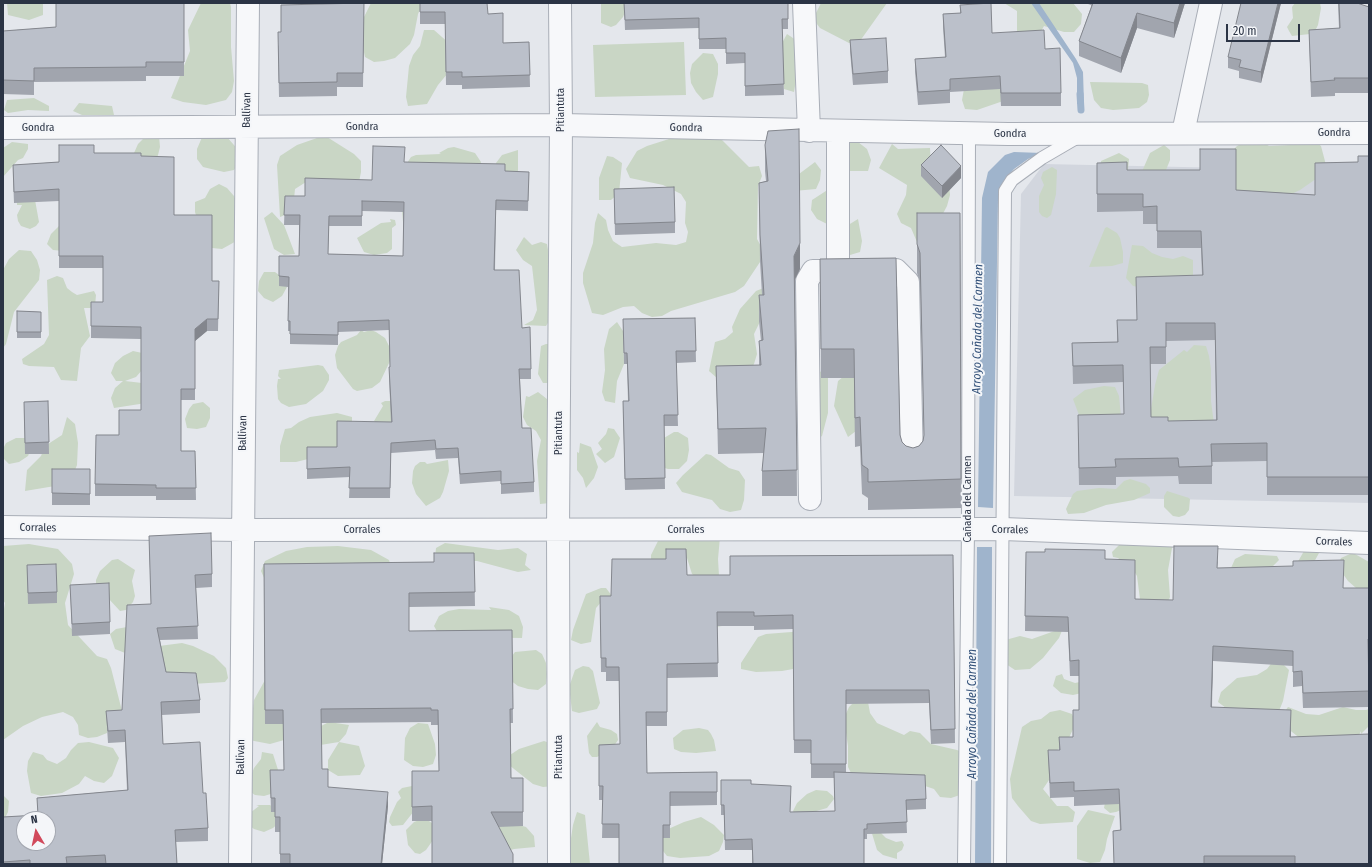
<!DOCTYPE html>
<html>
<head>
<meta charset="utf-8">
<style>
  body { margin:0 }
  #map { position:relative; width:1372px; height:867px; overflow:hidden; background:#e4e7ec; font-family:"Fira Sans Condensed",sans-serif }
  canvas { display:block }
  .frame { position:absolute; inset:0; border:4px solid #2b3445; pointer-events:none }
  .north { position:absolute; left:16px; top:811px; width:40px; height:40px; box-sizing:border-box; background:#f4f6f9; border:1px solid #a4a8b1; border-radius:50%; rotate:351deg; font-size:11px; font-weight:700; line-height:16px; text-align:center; color:#2b3445 }
  .north::after { content:''; display:block; margin:auto; width:14px; height:18px; background:#d1495b; clip-path:polygon(50% 0,100% 100%,50% 72%,0 100%) }
  .scale { position:absolute; left:1226px; top:24px; width:74px; height:18px; box-sizing:border-box; border:2px solid #2b3445; border-top:0; padding-left:5px; font-size:12px; line-height:14px; white-space:nowrap; color:#2b3445; -webkit-text-stroke:3px #f4f6f9; paint-order:stroke }
</style>
</head>
<body>
<div id="map">
<canvas width="1372" height="867"></canvas>
<div class="frame"></div>
<div class="north">N</div>
<div class="scale">20 m</div>
</div>
<script>
const ctx = document.querySelector('canvas').getContext('2d');
ctx.lineJoin = 'round';
function fill(path, color) { ctx.fillStyle = color; ctx.fill(path, 'evenodd'); }
const shape = rows => new Path2D(rows.map(r => 'M' + r).join(''));
function trace(path, color, width, dash) { ctx.strokeStyle = color; ctx.lineWidth = width; ctx.lineCap = dash ? 'butt' : 'round'; ctx.setLineDash(dash || []); ctx.stroke(path); }
function write(font, color, halo, rows, align = 'center') {
  ctx.font = font + ' "Fira Sans Condensed",sans-serif'; ctx.lineWidth = 4; ctx.setLineDash([]); ctx.textBaseline = 'middle'; ctx.strokeStyle = halo; ctx.fillStyle = color; for (const [text, x, y, turn = 0] of rows) {
    ctx.save(); ctx.translate(x, y); ctx.rotate((+turn || 0) * Math.PI / 180); ctx.textAlign = isNaN(turn) ? turn : align; if (halo) ctx.strokeText(text, 0, 0); ctx.fillText(text, 0, 0); ctx.restore();
  }
}
fill(shape([
  [1044,164,1369,171,1369,503,1014,496,1021,194]
]), '#d2d6de');
fill(shape([
  [7,3,43,3,43,15,29,20,8,15],
  [201,3,230,3,231,7,231,47,234,81,232,92,226,100,206,105,183,102,171,98,190,51,188,30],
  [371,3,423,3,418,14,414,35,410,44,395,58,384,61,374,62,365,57,361,38,364,17],
  [601,3,625,3,625,12,623,17,616,25,611,27,601,23],
  [821,3,887,3,860,41,849,43,820,28,813,19],
  [1004,3,1073,3,1082,14,1081,24,1074,32,1064,32,1044,26,1039,35,1017,32,1017,11],
  [1295,3,1320,3,1321,8,1318,25,1315,31,1310,34,1292,36,1289,31,1287,27,1293,18,1292,7],
  [424,30,434,30,450,44,453,67,438,85,427,104,408,106,406,97,409,66,413,55,420,46],
  [787,34,796,40,796,80,794,92,784,89,783,78,782,43],
  [684,42,686,95,595,97,593,45],
  [703,53,713,54,718,64,718,74,713,97,703,100,696,92,691,83,690,73,692,64],
  [974,60,1009,99,977,110,965,109,962,100,964,89],
  [1090,82,1142,83,1148,85,1149,95,1147,102,1139,108,1113,110,1101,108,1094,100],
  [34,98,49,106,49,111,28,110,8,113,4,110,7,100],
  [79,103,112,106,114,115,82,115,73,111],
  [206,128,220,129,240,152,240,162,234,170,224,172,203,167,197,159,197,149],
  [690,135,720,138,749,167,759,166,762,176,758,186,757,239,762,248,762,259,744,286,735,292,671,311,662,316,652,317,642,313,634,306,623,307,603,315,592,313,583,283,583,273,593,243,595,223,598,213,606,220,608,230,613,241,622,247,656,243,676,245,686,242,688,232,685,223,686,202,681,194,663,185,630,178,626,169,637,151,647,146,669,139],
  [146,136,159,136,160,147,155,167,134,153,138,144],
  [1309,136,1321,146,1326,165,1323,174,1300,190,1281,199,1247,210,1219,185,1230,153,1237,146,1247,141,1260,140,1269,146,1290,145],
  [327,137,354,154,361,161,361,172,359,182,334,188,329,179,306,182,295,189,294,199,290,213,280,217,277,165,280,156,297,145,317,138],
  [848,140,858,142,867,149,871,160,868,171,847,171],
  [12,142,28,144,28,149,23,158,18,160,3,177,3,148],
  [892,144,898,149,930,148,931,169,949,185,950,195,947,206,937,225,917,242,911,228,901,223,897,214,906,195,907,185,879,168],
  [1164,145,1170,150,1170,160,1166,170,1140,176,1150,153],
  [454,147,475,153,481,162,480,168,403,222,400,187,405,166,411,157,416,155,441,154,439,153,448,148],
  [518,150,518,175,515,179,496,169,496,163,502,155],
  [1119,153,1129,159,1127,180,1101,170,1101,161],
  [607,156,613,157,622,163,619,193,611,200,599,200,599,178],
  [815,162,821,170,820,180,816,189,794,191,787,183],
  [1052,167,1057,170,1056,194,1051,215,1047,218,1042,216,1039,212,1039,196,1044,185,1041,178,1043,172],
  [219,184,227,188,234,196,239,207,240,239,222,249,212,248,212,238,198,222,195,212,195,202,205,198,210,189],
  [829,189,829,225,817,219,811,210,812,200],
  [17,200,35,200,39,222,36,226,30,229,21,226,18,221,17,215,22,205,17,205],
  [272,212,284,225,295,254,284,255,274,249,264,218],
  [390,219,395,220,396,225,392,228,392,249,387,253,374,255,364,252,357,238,381,223,391,222],
  [858,219,862,241,860,252,850,255,844,247,845,227],
  [59,226,64,251,53,250,47,244,51,234],
  [1107,227,1117,233,1120,238,1123,252,1123,263,1112,266,1089,267,1105,228],
  [524,237,532,245,541,242,547,244,551,268,548,280,552,316,546,326,524,325,533,320,537,310,532,266,523,260,516,250],
  [1132,245,1143,246,1152,253,1162,257,1173,259,1183,256,1193,260,1193,281,1144,288,1133,286,1126,278],
  [19,250,31,251,37,260,40,270,39,280,14,312,6,344,3,348,3,270,9,259],
  [264,272,275,272,283,278,287,287,282,296,273,302,264,298,258,291,259,281],
  [57,276,63,278,67,288,72,292,77,295,94,291,96,295,95,306,90,308,84,308,90,336,81,348,77,381,61,380,54,367,29,366,23,364,22,359,44,344,49,335,47,280],
  [766,287,768,305,754,334,757,354,754,364,748,373,717,378,709,371,715,342,725,339,733,332,732,327,740,309,756,291],
  [617,322,623,331,624,364,617,381,615,403,605,401,602,392,605,370,604,349,609,329],
  [361,330,364,332,371,330,376,332,385,338,390,348,390,361,380,382,372,388,357,391,353,389,337,368,335,355,338,346,341,342,357,335],
  [546,344,551,344,549,383,543,383,538,374,541,346],
  [1194,345,1206,346,1209,356,1211,369,1211,401,1215,432,1163,430,1150,415,1155,385,1159,370,1184,350,1187,352],
  [133,351,147,354,143,369,136,377,125,381,142,383,159,401,114,408,111,398,115,388,123,381,116,381,111,373,115,363,123,356],
  [318,365,323,366,329,375,329,380,323,391,306,404,289,407,281,403,278,399,277,386,278,379,281,379,278,376,279,370],
  [828,365,828,413,822,436,812,443,813,401,820,380,820,372],
  [849,372,859,379,856,431,848,437,834,406,838,381],
  [1104,386,1115,387,1119,396,1121,417,1082,423,1073,399,1085,390],
  [538,392,547,399,556,418,550,503,540,504,537,461,541,440,536,431,527,425,523,417,526,396,529,397],
  [385,401,393,401,399,422,378,425,374,421,383,406,381,403],
  [203,402,210,408,210,418,206,427,197,429,187,428,185,419,189,409,193,404],
  [337,413,352,417,352,433,332,453,296,462,280,462,280,446,285,429,291,428,299,422,310,417],
  [67,417,75,424,78,443,77,465,73,475,55,486,25,491,27,470,41,456,45,446,62,435],
  [608,428,614,429,620,438,614,457,605,463,596,454,602,449,598,443,606,434],
  [674,432,678,432,688,438,689,450,687,461,679,469,668,469,658,466,652,457,664,438],
  [16,438,26,438,32,446,28,456,19,462,9,464,3,458,4,447,6,443],
  [580,443,591,447,598,467,594,478,586,488,583,478,577,470,577,452,579,453],
  [706,454,711,455,729,468,739,471,745,480,744,500,741,510,730,512,720,509,712,500,682,492,676,483,683,475],
  [448,460,449,471,443,492,440,498,426,506,416,494,412,483,413,471,415,466,420,462,425,462,427,464],
  [1130,479,1146,484,1150,488,1150,493,1134,500,1106,505,1084,513,1068,514,1066,509,1073,494,1077,491,1099,488,1116,489,1124,481],
  [1167,491,1189,498,1187,497,1190,499,1189,510,1185,515,1179,517,1173,516,1164,507,1164,496],
  [1122,536,1176,544,1172,548,1168,570,1170,597,1168,602,1141,607,1137,576,1134,571,1118,558,1113,557,1112,552,1119,545],
  [720,537,718,559,722,626,716,627,700,580,692,574,687,558,651,562,651,555,659,539],
  [445,543,498,550,518,548,527,554,525,565,531,570,518,572,477,561,466,561,434,567,436,548],
  [29,544,58,549,72,564,74,574,65,603,68,625,97,656,107,659,111,668,122,711,107,733,97,737,88,738,79,735,78,725,73,717,63,712,42,717,23,726,3,740,3,615,5,603,3,600,3,546],
  [338,546,371,550,389,560,392,570,265,580,261,571,265,561,286,551,307,547],
  [1304,551,1315,551,1319,553,1313,564,1296,565],
  [1245,554,1277,556,1279,560,1272,567,1231,568,1235,559],
  [1350,554,1355,554,1369,562,1369,588,1361,590,1356,588,1348,581,1338,567,1341,558],
  [118,559,135,570,132,581,135,596,133,602,126,610,120,611,96,585,96,580,100,571,112,560],
  [601,588,606,588,612,596,603,600,596,608,591,642,581,644,571,640,573,630,586,594],
  [489,607,509,610,519,616,523,627,522,638,450,637,439,635,434,626,439,616,448,611,459,609,491,610],
  [127,627,159,646,182,643,193,646,214,656,226,668,228,678,225,682,192,684,172,680,163,668,115,649,110,634,116,629],
  [1063,628,1059,638,1043,658,1030,669,1015,670,1006,664,1003,643,1009,639,1020,636,1032,639],
  [804,631,808,662,793,669,782,671,756,672,741,669,741,663,758,637,766,634],
  [536,650,542,654,546,663,547,674,546,684,538,690,528,689,518,686,510,680,508,661,515,652],
  [1276,657,1289,670,1283,701,1279,711,1226,708,1218,702,1221,692,1237,678,1257,675,1267,669],
  [583,666,589,667,593,671,600,703,597,709,579,713,572,711,569,687,575,670],
  [281,667,326,688,284,740,270,744,249,740,254,700,265,680],
  [1062,674,1064,679,1075,683,1104,677,1086,692,1073,695,1061,693,1053,686,1056,676],
  [856,700,868,702,870,713,877,723,904,735,910,731,920,733,931,744,957,750,969,755,960,795,951,798,940,797,934,789,925,786,857,785,848,767,848,746,845,726,845,716,849,707],
  [1288,707,1306,714,1319,715,1343,707,1356,710,1366,710,1369,709,1369,726,1361,734,1361,731,1358,737,1306,743,1287,728,1285,711],
  [1060,710,1072,714,1076,723,1067,742,1051,755,1049,780,1043,789,1057,806,1068,806,1075,812,1073,822,1040,824,1031,821,1018,806,1012,798,1010,779,1022,727,1031,721,1041,719,1050,712],
  [329,722,349,725,346,734,339,742,359,746,365,766,360,775,338,776,328,770,328,760,339,742,308,747,313,730],
  [597,722,600,727,611,730,617,734,618,740,612,749,597,757,592,757,589,753,587,736],
  [418,723,428,724,435,744,436,755,433,764,423,767,413,766,404,760,405,738,410,728],
  [699,728,708,730,711,734,714,740,716,751,696,753,681,752,674,749,673,738,683,730],
  [544,741,558,746,553,786,543,787,533,784,509,765,510,755,519,749],
  [89,742,113,748,119,758,112,776,104,783,94,781,85,776,79,784,62,793,41,796,31,793,27,771,28,761,33,752,43,755,47,760,57,764,66,758,71,750,78,743],
  [262,752,273,754,279,773,274,793,264,796,255,795,246,789,254,768,261,759],
  [1104,785,1126,808,1116,812,1110,813,1104,808,1106,797],
  [412,786,415,789,414,811,403,825,392,826,389,822,390,817,397,802,401,798,398,792,402,788],
  [816,790,827,791,833,796,834,799,827,808,795,817,793,811,797,803,807,794],
  [3,795,9,801,8,812,3,822],
  [256,805,270,805,279,811,281,821,273,828,264,832,254,829,246,823,250,813,259,806],
  [1088,810,1115,816,1107,839,1105,850,1100,862,1090,863,1077,859,1077,826],
  [577,812,585,815,590,864,567,864,573,825],
  [701,817,714,825,724,835,723,842,719,851,709,856,680,858,667,856,663,851,662,841,666,830,684,822],
  [425,818,433,824,433,840,426,850,420,854,415,853,408,845,406,830,414,822],
  [512,823,526,827,534,836,535,847,514,849,469,864,479,829],
  [870,827,878,830,886,838,896,842,902,841,904,845,902,850,897,853,897,859,883,855,877,850]
]), '#c9d6c5');
fill(shape([
  [1031,3,1039,3,1076,59,1083,72,1084,103,1077,104,1077,78,1073,63],
  [1014,152,1042,153,1028,159,1014,169,1003,182,998,200,993,508,978,507,982,198,988,172,1005,155],
  [977,547,992,547,991,864,975,864]
]), '#9fb4cc');
trace(shape([
  [1080,94,1081,110]
]), '#9fb4cc', 7);
const lane = shape([
  [964,864,968,529,969,133],
  [1000,864,1005,191,1012,180,1042,158,1078,137]
]);
const street = shape([
  [804,3,809,131],
  [3,128,561,125,1008,134,1369,133],
  [838,132,838,270],
  [1183,133,1211,3],
  [810,499,807,281,813,271,896,270,908,282,912,464],
  [3,527,242,530,1003,529,1369,543],
  [240,864,248,3],
  [559,864,558,530,561,125,560,3]
]);
trace(lane, '#a9aeb7', 14);
trace(street, '#a9aeb7', 24);
trace(lane, '#f7f8fa', 12);
trace(street, '#f7f8fa', 22);
fill(shape([
  [184,3,184,76,146,76,146,81,34,82,34,95,3,94,3,31,56,27],
  [364,3,363,87,337,87,337,96,279,97,278,46],
  [420,3,488,14,503,43,529,42,530,87,462,89,462,85,446,85,445,24,420,24],
  [624,3,788,3,788,29,782,29,784,95,745,96,745,63,726,64,726,49,699,49,699,28,625,30],
  [1085,3,1185,3,1174,38,1137,28,1121,73,1079,56,1079,41,1091,7,1091,5],
  [1281,3,1261,83,1239,78,1239,71,1228,68,1228,57],
  [1335,3,1357,3,1369,7,1369,93,1335,93,1335,96,1311,97,1309,30,1339,28,1338,4],
  [960,5,992,33,1045,49,1061,93,1061,106,1001,106,1000,89,950,92,950,103,918,105,915,72,915,59,945,57,943,27,943,14,960,13],
  [850,40,888,71,888,83,853,85,850,51],
  [765,145,800,269,795,280,797,496,762,496,762,471,764,453,718,454,716,366,759,365,759,341,761,341,759,321,759,295,762,295,760,261,759,183,766,181,765,171],
  [94,153,141,156,212,281,219,281,218,331,207,331,195,341,195,400,181,400,181,451,195,451,196,500,156,500,156,496,95,496,95,484,119,435,141,410,141,339,91,338,91,302,103,302,103,268,59,268,59,201,14,203,13,177,13,165,59,162],
  [1369,156,1369,495,1267,495,1267,461,1212,462,1212,484,1179,484,1178,476,1116,477,1116,485,1079,485,1078,433,1124,414,1123,382,1073,384,1072,343,1117,342,1117,320,1136,320,1202,275,1201,248,1157,248,1157,224,1143,224,1143,211,1097,212,1097,163,1127,170,1236,190,1315,195,1315,163,1358,162],
  [1215,340,1216,420,1168,421,1151,417,1150,364,1166,364,1166,341],
  [404,162,505,171,529,172,528,211,496,210,495,270,522,328,531,369,531,379,520,379,522,428,534,482,534,492,501,494,501,481,460,484,458,458,436,459,435,450,391,453,390,498,349,498,350,477,307,479,307,447,337,447,391,422,389,377,389,367,390,367,389,330,338,332,338,345,290,344,290,331,288,331,288,287,279,286,279,256,299,256,299,225,284,225,285,196,305,196,372,180],
  [362,211,403,212,403,256,328,254,329,226,362,226],
  [921,165,961,178,942,198,921,176],
  [614,189,675,222,675,233,615,235],
  [960,213,961,508,868,510,868,498,862,494,860,446,855,447,854,378,821,378,820,259,900,435,902,442,906,446,913,448,919,446,923,441,924,437,920,282,917,273,917,244],
  [17,311,41,312,41,338,17,338],
  [695,318,696,362,676,363,678,426,664,426,665,489,625,490,623,401,628,401,627,364,624,364,623,319],
  [48,401,49,454,25,454,24,402],
  [52,469,90,469,90,505,52,505],
  [149,536,212,574,212,587,196,588,198,639,160,640,166,672,200,700,200,713,162,715,163,744,203,793,208,828,208,841,176,842,177,864,3,864,3,817,38,815,37,798,127,790,125,742,108,743,106,711,122,710,151,604],
  [1026,552,1105,559,1135,599,1173,600,1218,561,1217,568,1344,588,1369,588,1369,654,1368,654,1369,707,1303,708,1302,686,1293,687,1293,666,1213,661,1212,707,1291,726,1291,737,1369,864,1114,864,1113,831,1120,830,1119,804,1074,806,1074,797,1050,798,1048,750,1059,750,1059,737,1073,737,1073,710,1079,710,1079,676,1070,676,1068,632,1025,631],
  [474,553,475,606,409,607,409,631,512,630,513,723,510,723,511,778,523,778,523,826,498,827,432,821,412,821,412,786,439,771,438,725,431,725,431,722,321,723,322,769,328,787,388,806,382,864,280,864,280,832,275,832,275,812,271,812,270,770,284,770,283,724,265,724,264,564,434,562],
  [953,555,955,743,931,744,929,703,846,704,846,772,926,799,926,809,906,810,907,833,867,834,867,839,864,839,864,864,752,864,752,850,725,850,724,815,721,815,721,780,751,784,791,796,790,812,835,811,834,778,811,778,811,753,794,753,793,629,754,630,754,626,717,626,718,677,667,678,667,726,646,726,647,773,717,772,717,805,670,806,670,838,602,838,603,800,599,800,599,745,620,744,619,681,606,681,606,672,601,672,600,596,611,596,687,575,730,575],
  [27,565,57,592,57,603,28,604],
  [70,585,110,622,110,634,72,636]
]), '#a1a5ae');
fill(shape([
  [1180,3,1185,3,1174,38,1174,23],
  [1278,3,1281,3,1261,83,1261,72],
  [1137,13,1137,28,1121,73,1121,58],
  [961,166,961,178,942,198,942,186],
  [800,243,800,269,794,281,794,256],
  [207,319,207,331,195,341,195,400,195,329],
  [1213,646,1213,661,1211,722,1211,707],
  [1291,710,1291,726,1290,752,1290,737],
  [388,792,388,806,382,864,381,864]
]), '#83868d');
const building = shape([
  [56,3,184,3,184,62,146,62,146,67,34,68,34,81,3,80,3,31,56,27,56,3],
  [364,3,363,73,337,73,337,82,279,83,278,32,281,32,281,5,364,3],
  [420,3,487,3,488,14,503,13,503,43,529,42,530,75,462,77,462,72,446,72,445,12,420,12,420,3],
  [624,3,788,3,788,19,782,19,784,84,745,86,745,53,726,53,726,38,699,39,699,18,625,20,624,3],
  [991,3,992,33,1044,30,1045,49,1060,48,1061,93,1001,93,1000,76,950,79,950,90,918,92,915,59,946,57,943,14,961,13,960,5,991,3],
  [1093,3,1180,3,1174,23,1137,13,1121,58,1079,41,1093,3],
  [1241,3,1278,3,1261,72,1239,67,1241,60,1228,57,1241,3],
  [1339,3,1357,3,1369,7,1369,78,1334,78,1335,80,1311,82,1309,30,1340,28,1339,3],
  [886,38,888,71,853,74,850,40,886,38],
  [799,129,800,243,794,256,797,470,762,471,766,428,718,429,716,366,761,365,759,341,763,340,759,295,764,295,760,235,759,183,768,181,765,145,768,131,799,129],
  [59,145,94,145,94,153,141,153,141,156,174,157,174,215,212,215,212,281,219,281,218,319,207,319,195,329,195,389,181,389,181,451,195,451,196,488,156,488,156,485,95,484,96,435,119,435,119,410,141,410,141,327,91,326,91,302,103,302,103,256,59,256,59,189,14,192,13,165,59,162,59,145],
  [941,145,961,166,942,186,921,165,941,145],
  [373,146,405,147,404,162,505,164,505,171,529,172,528,201,496,200,494,270,519,270,522,328,530,327,531,369,519,369,522,428,531,428,534,482,501,484,501,471,460,474,458,448,436,449,435,440,391,443,390,488,349,488,350,467,307,469,307,447,337,447,337,421,392,422,389,367,390,367,389,320,338,322,338,335,290,334,290,321,288,321,289,277,279,276,279,256,299,256,300,215,284,215,285,196,305,196,305,178,372,180,373,146],
  [362,201,404,202,403,256,328,254,329,216,362,216,362,201],
  [1200,149,1236,149,1236,190,1315,195,1315,163,1358,162,1358,156,1369,156,1369,477,1267,477,1267,443,1211,444,1212,466,1179,467,1178,458,1115,459,1116,467,1079,468,1078,415,1124,414,1123,365,1073,366,1072,343,1118,342,1117,320,1137,320,1136,277,1203,275,1201,231,1157,231,1157,206,1143,207,1143,194,1097,194,1097,163,1127,162,1127,170,1200,170,1200,149],
  [1166,323,1215,323,1217,420,1168,421,1168,417,1151,417,1150,347,1166,347,1166,323],
  [674,187,675,222,615,224,614,189,674,187],
  [917,213,960,213,961,479,868,482,868,469,862,465,860,417,855,418,854,349,821,349,820,259,896,258,900,435,902,442,906,446,913,448,919,446,923,441,924,435,920,253,917,244,917,213],
  [17,311,41,312,41,332,17,332,17,311],
  [695,318,696,351,676,351,678,415,664,415,665,478,625,479,623,401,629,401,627,353,624,353,623,319,695,318],
  [48,401,49,442,25,443,24,402,48,401],
  [52,469,90,469,90,494,52,493,52,469],
  [211,533,212,574,195,575,198,626,157,628,166,672,196,673,200,700,161,702,163,744,200,742,203,793,206,793,208,828,175,830,177,864,106,864,105,855,66,857,67,864,30,864,30,860,3,862,3,817,38,815,37,798,128,790,125,730,108,731,106,711,122,710,127,605,151,604,149,536,211,533],
  [24,819,48,819,48,843,24,843,24,819],
  [1174,546,1218,546,1217,568,1293,566,1293,561,1344,560,1343,588,1369,588,1369,639,1368,639,1369,691,1303,693,1302,671,1293,672,1293,651,1213,646,1211,707,1291,710,1290,737,1369,734,1369,864,1295,864,1295,856,1204,856,1204,864,1114,864,1113,831,1121,830,1119,789,1074,791,1074,782,1050,783,1048,750,1060,750,1059,737,1073,737,1073,710,1079,710,1079,660,1070,661,1068,617,1025,616,1026,552,1045,552,1045,549,1105,550,1105,559,1135,560,1135,599,1173,600,1174,546],
  [666,549,686,549,687,575,730,575,730,556,953,555,955,729,931,730,929,690,846,690,846,764,811,764,811,740,794,740,793,615,754,616,754,612,717,612,718,663,667,664,667,712,646,712,647,773,717,772,717,792,670,792,670,825,663,825,663,864,619,864,619,824,602,824,603,786,599,786,599,745,620,744,619,667,606,667,606,658,601,658,600,596,611,596,612,559,666,559,666,549],
  [434,553,474,553,475,592,409,593,409,631,512,630,513,709,510,709,511,778,523,778,523,812,491,812,513,854,513,864,432,864,432,806,412,807,412,771,439,771,438,710,431,710,431,708,321,709,322,769,328,769,328,787,388,792,381,864,290,864,290,854,280,854,280,817,275,817,275,798,271,798,270,770,284,770,283,710,265,710,264,564,434,562,434,553],
  [56,564,57,592,28,593,27,565,56,564],
  [109,583,110,622,72,624,70,585,109,583],
  [834,772,925,775,926,799,906,800,907,822,867,824,867,829,864,829,864,864,753,864,752,839,725,840,724,805,721,805,721,780,751,780,751,784,791,786,790,812,835,811,834,772]
]);
fill(building, '#bbc0ca');
trace(building, '#83868d', 1);
write('11px', '#2b3445', '#f4f6f9', [
  ["Ballivan",247,110,-89],
  ["Pitiantuta",561,110,-90],
  ["Gondra",362,127],
  ["Gondra",38,128],
  ["Gondra",686,128,1],
  ["Gondra",1334,133],
  ["Gondra",1010,134],
  ["Ballivan",243,433,-89],
  ["Pitiantuta",559,433,-90],
  ["Cañada del Carmen",968,499,-90],
  ["Corrales",38,528,1],
  ["Corrales",362,530],
  ["Corrales",686,530],
  ["Corrales",1010,530,1],
  ["Corrales",1334,542,2],
  ["Ballivan",241,757,-89],
  ["Pitiantuta",559,757,-90]
]);
write('italic 12px', '#34527a', '#f4f6f9', [
  ["Arroyo Cañada del Carmen",978,329,-89],
  ["Arroyo Cañada del Carmen",973,714,-90]
]);
</script>
</body>
</html>
